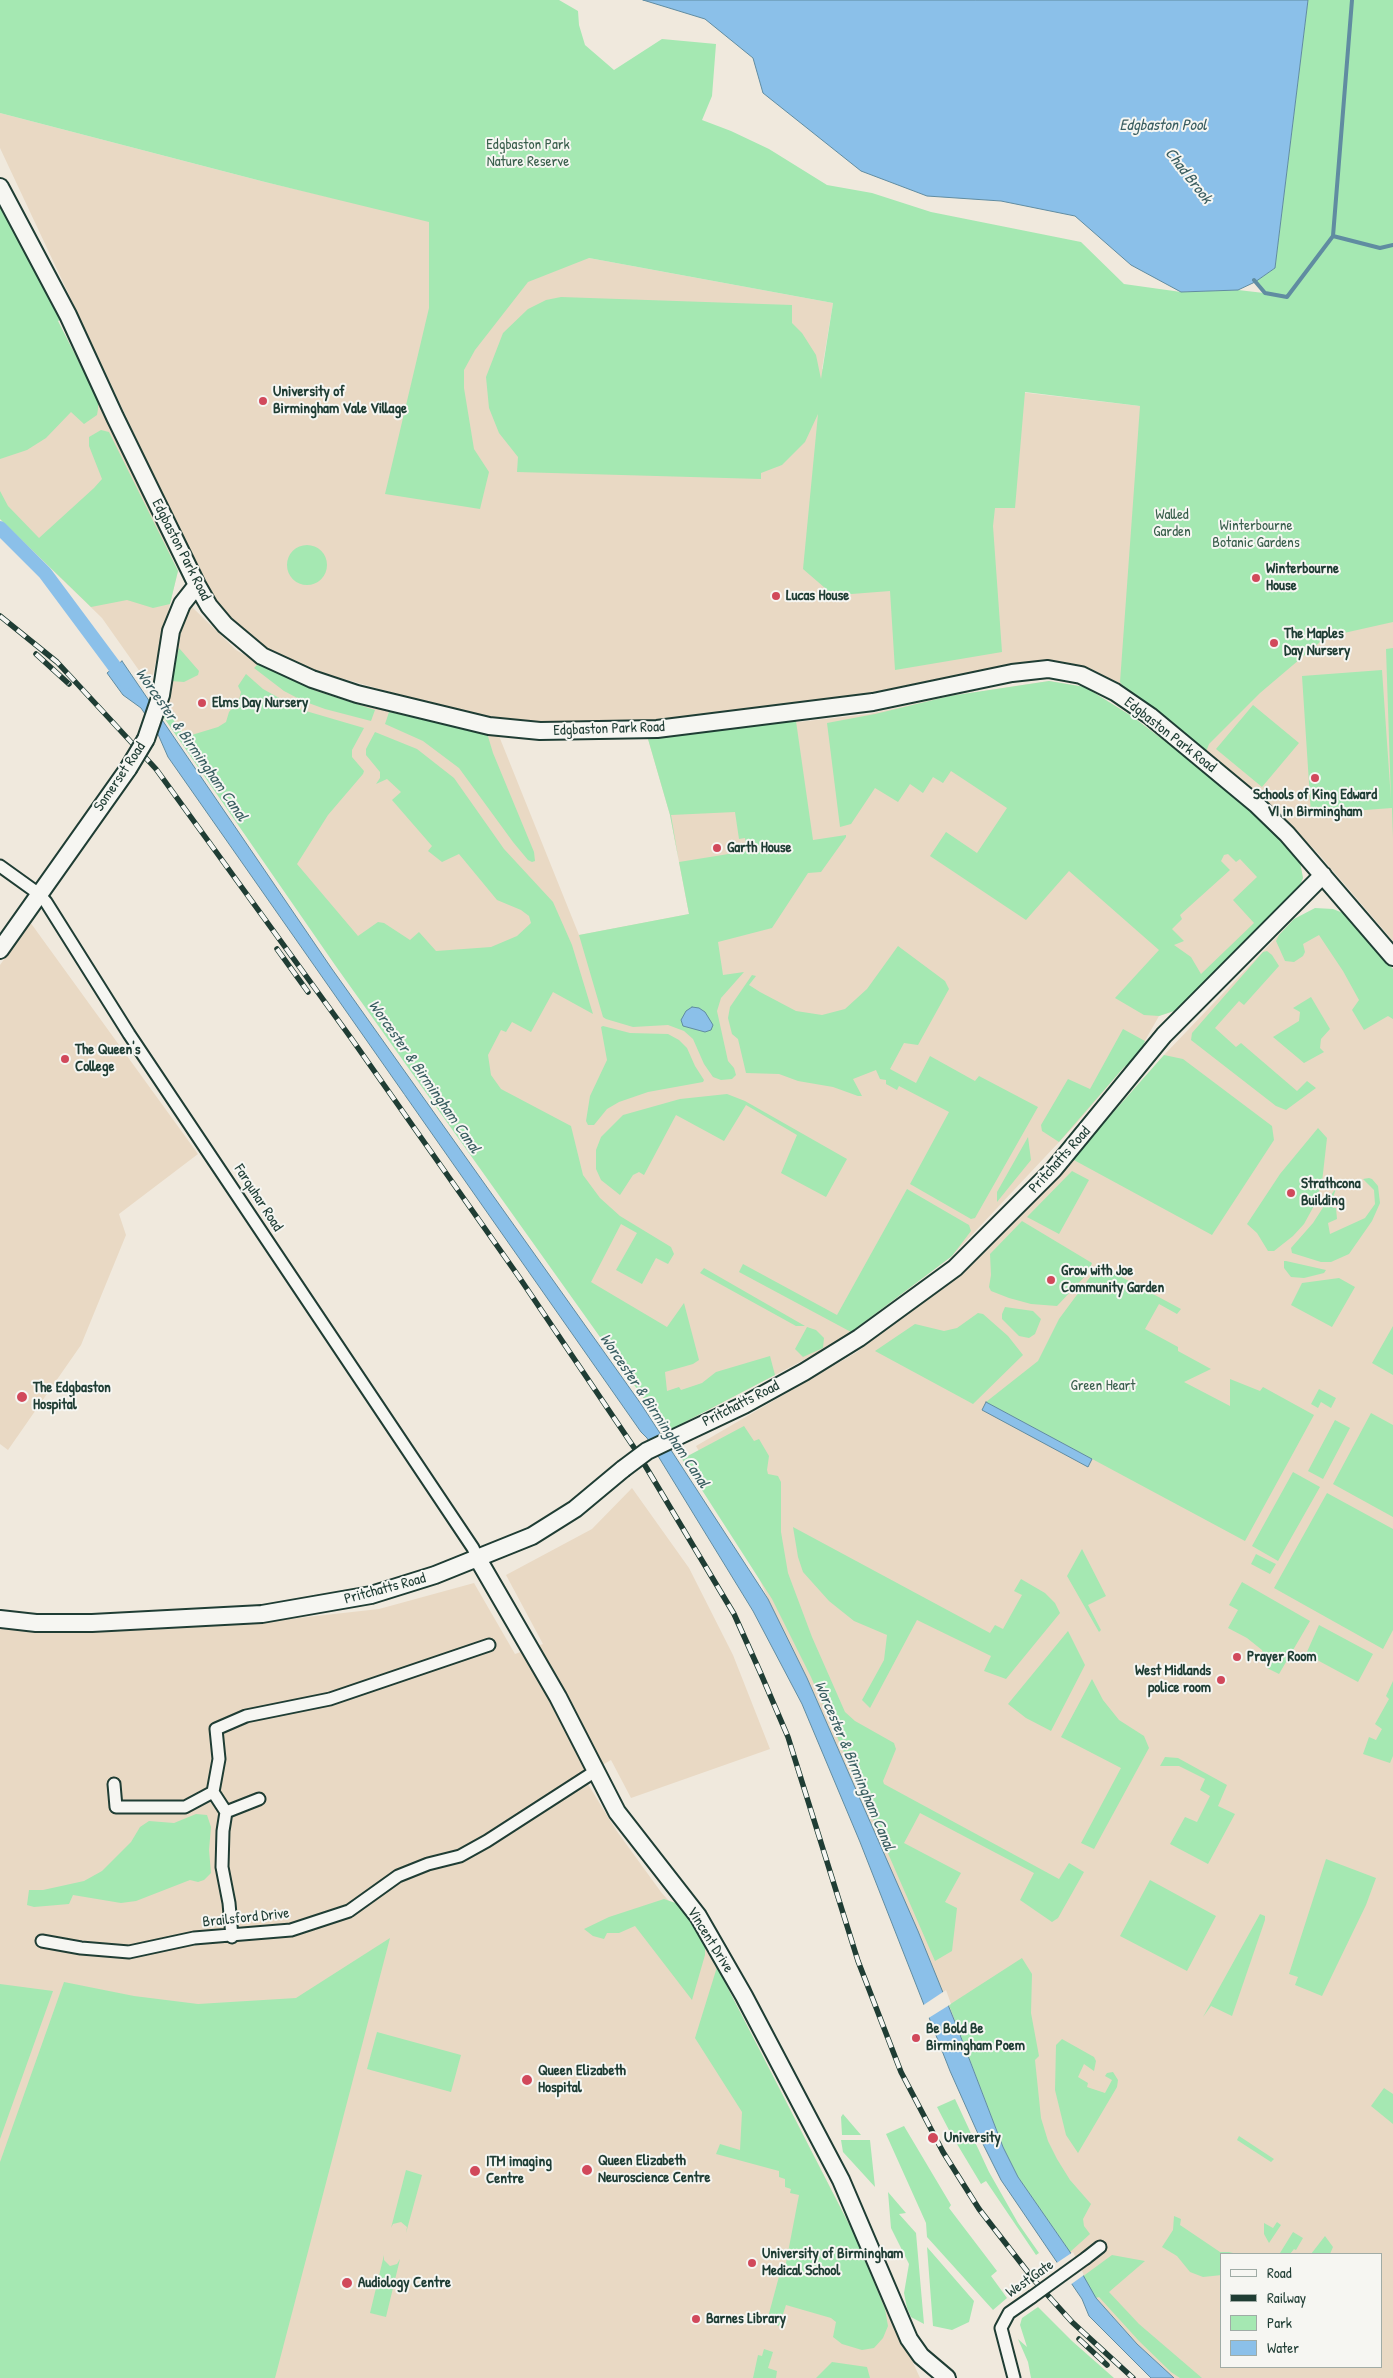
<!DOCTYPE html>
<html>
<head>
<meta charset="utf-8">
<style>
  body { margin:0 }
  #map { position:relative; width:1393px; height:2378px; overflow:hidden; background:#f0e9dd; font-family:"Patrick Hand",sans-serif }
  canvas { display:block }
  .legend { position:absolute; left:1220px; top:2253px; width:162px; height:115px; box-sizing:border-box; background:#f6f6f2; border:1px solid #a0aca6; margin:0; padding:6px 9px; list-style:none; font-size:15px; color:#1f3d34 }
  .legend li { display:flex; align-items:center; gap:10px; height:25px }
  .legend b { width:25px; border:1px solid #a0aca6 }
</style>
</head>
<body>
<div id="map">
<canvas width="1393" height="2378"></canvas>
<ul class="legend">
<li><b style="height:6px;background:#f6f6f2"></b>Road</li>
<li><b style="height:6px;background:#1f3d34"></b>Railway</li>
<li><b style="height:14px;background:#a5e8b2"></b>Park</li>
<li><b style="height:14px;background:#8bc0e9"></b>Water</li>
</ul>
</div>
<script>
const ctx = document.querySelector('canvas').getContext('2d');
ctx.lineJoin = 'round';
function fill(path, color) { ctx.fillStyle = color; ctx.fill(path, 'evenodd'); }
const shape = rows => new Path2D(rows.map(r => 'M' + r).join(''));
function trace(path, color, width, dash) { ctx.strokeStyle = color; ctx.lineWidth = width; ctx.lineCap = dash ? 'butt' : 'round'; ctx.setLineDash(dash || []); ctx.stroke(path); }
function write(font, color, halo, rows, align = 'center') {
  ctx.font = font + ' "Patrick Hand",sans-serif'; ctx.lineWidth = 4; ctx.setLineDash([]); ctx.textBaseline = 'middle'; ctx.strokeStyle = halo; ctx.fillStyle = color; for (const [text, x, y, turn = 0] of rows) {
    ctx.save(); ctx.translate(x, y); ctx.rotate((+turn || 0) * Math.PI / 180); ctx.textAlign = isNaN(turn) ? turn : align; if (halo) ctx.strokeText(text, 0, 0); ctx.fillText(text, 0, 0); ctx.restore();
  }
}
fill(shape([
  [0,113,265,182,589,258,833,303,822,369,1140,406,1393,322,1393,941,1316,851,1267,803,1206,752,1129,695,1090,668,1059,661,1027,662,843,698,641,723,554,724,502,719,458,711,305,668,260,646,216,602,201,576,0,148],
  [0,209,111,424,178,571,150,686,102,618,0,519],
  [190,605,236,650,285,678,343,701,499,736,579,935,689,914,670,815,648,739,869,714,950,696,1049,681,1085,687,1133,717,1195,764,1290,844,1300,862,1303,878,1288,904,1174,1011,1159,1016,1129,1069,1125,1066,1076,1124,952,1256,851,1332,821,1351,681,1424,291,888,164,706,179,632],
  [1294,919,1393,979,1393,2378,1174,2378,1137,2344,1096,2298,1082,2277,957,2027,807,1678,768,1599,721,1490,696,1446,857,1352,963,1270,1068,1164,1164,1055],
  [1222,2254,1382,2254,1382,2367,1222,2367],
  [30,922,198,1154,119,1214,126,1235,81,1345,8,1450,0,1444,0,965],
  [632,1488,689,1568,733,1655,770,1749,631,1798,611,1760,583,1776,616,1830,661,1892,689,1924,717,1967,855,2236,920,2378,0,2378,0,1629,66,1633,262,1622,379,1609,474,1583,515,1654,543,1644,506,1575,592,1529]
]), '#e9d9c4');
fill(shape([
  [0,0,559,0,578,11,579,25,585,45,614,70,662,39,716,44,712,96,702,120,731,131,769,149,827,185,872,193,931,212,1081,242,1124,284,1181,292,1238,290,1264,293,1255,282,1275,268,1308,0,1393,0,1393,622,1326,637,1260,693,1209,744,1206,752,1129,695,1120,682,1140,406,1025,392,1015,508,995,508,993,526,1002,652,895,670,890,591,826,596,825,588,803,569,818,414,805,442,782,465,761,473,761,479,517,472,518,457,499,433,489,408,486,377,503,333,528,309,546,300,561,297,792,305,792,323,802,333,816,355,821,379,833,303,589,258,528,282,475,350,464,370,464,388,474,449,489,472,480,509,385,494,429,308,429,222,265,182,0,113],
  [0,187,68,315,58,321,90,384,98,400,98,409,97,415,84,424,71,412,46,438,27,450,0,459],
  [101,430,109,432,178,571,170,604,153,608,127,600,91,607,0,519,0,491,8,506,39,538,94,488,102,479,89,446,89,437],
  '287 565a20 20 0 1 1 40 0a20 20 0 1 1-40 0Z',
  [179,648,199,671,198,675,184,682,171,681],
  [1393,648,1393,838,1392,808,1311,814,1302,676,1382,670,1391,800,1386,649],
  [258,664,316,691,375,710,371,721,325,709,303,701,284,691,254,668],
  [246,674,263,689,299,709,364,728,352,750,352,757,364,771,363,774,328,815,297,864,358,936,378,922,384,923,410,940,419,932,436,951,491,947,517,936,531,923,529,916,521,910,497,900,459,854,442,862,428,851,432,846,392,800,401,792,387,779,376,784,380,778,380,772,366,755,366,749,375,732,417,749,454,778,504,849,553,902,572,945,593,1014,553,992,531,1032,512,1022,506,1032,501,1030,488,1055,491,1075,501,1089,571,1126,583,1175,600,1198,620,1216,671,1247,674,1254,668,1264,656,1258,642,1284,616,1270,637,1233,621,1224,591,1282,667,1327,684,1303,699,1360,693,1364,665,1372,667,1391,679,1387,681,1390,702,1383,716,1372,770,1356,775,1375,681,1424,667,1435,647,1403,335,965,162,715,164,706,185,737,218,727,226,722,229,712,239,700,241,692,238,686],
  [1049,681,1085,687,1133,717,1195,764,1290,844,1300,862,1303,878,1296,895,1174,1011,1159,1016,1144,1015,1115,998,1159,950,1069,871,1026,920,930,856,946,832,977,853,1007,808,951,771,943,783,933,777,923,793,910,784,898,802,875,788,851,824,840,827,827,723,875,714,950,696],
  [1228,854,1236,862,1240,859,1257,877,1233,900,1254,923,1201,974,1191,957,1174,945,1184,941,1172,929,1182,919,1180,915,1230,870,1221,861,1224,855],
  [1253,705,1299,743,1262,787,1216,749],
  [389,712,487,733,493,753,534,852,535,861,532,862,528,860,513,842,459,768,423,741,385,724],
  [796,721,813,840,846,835,846,837,821,872,808,873,772,928,718,942,723,975,744,972,721,998,717,1011,728,1061,734,1068,736,1075,732,1079,721,1080,713,1077,704,1064,693,1039,684,1031,668,1025,633,1027,606,1019,603,1017,579,935,689,914,670,815,648,739],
  [735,812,739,839,745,838,747,851,679,862,671,815],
  [1315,908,1333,909,1348,915,1393,969,1393,1019,1388,1016,1364,1030,1352,1010,1359,1000,1343,971,1319,935,1303,944,1305,952,1303,956,1294,962,1285,961,1276,941,1279,935,1294,919],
  [898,946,945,981,949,989,918,1045,904,1043,890,1069,916,1083,930,1056,975,1081,979,1076,1038,1107,975,1218,971,1219,910,1184,949,1112,899,1086,897,1090,886,1084,886,1080,880,1079,876,1070,853,1079,862,1096,858,1096,833,1087,798,1081,779,1074,746,1073,738,1039,732,1034,728,1018,730,1007,752,975,756,976,749,985,760,992,796,1011,822,1015,845,1009,867,989],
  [1267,951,1272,955,1279,966,1244,1005,1239,1001,1215,1028,1236,1047,1241,1043,1297,1091,1307,1081,1316,1088,1286,1110,1276,1106,1191,1040,1192,1033,1263,952],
  [1311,997,1330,1029,1321,1039,1320,1048,1324,1052,1304,1063,1273,1037,1299,1021,1300,1012,1293,1008],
  [603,1026,630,1033,668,1034,679,1040,687,1048,695,1066,704,1080,703,1082,648,1092,619,1102,607,1109,594,1125,588,1125,586,1121,590,1096,607,1060,601,1027],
  [1123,1029,1145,1041,1140,1053,1129,1069,1125,1066,1059,1142,1042,1131,1041,1125,1068,1079,1090,1089],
  [1164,1055,1183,1059,1272,1126,1274,1140,1212,1235,1072,1159],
  [727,1094,745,1101,847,1159,826,1197,781,1173,797,1135,746,1105,724,1141,676,1115,644,1175,639,1172,633,1175,620,1195,601,1180,596,1169,596,1150,601,1137,623,1115,680,1099],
  [1318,1128,1327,1138,1322,1182,1315,1204,1304,1224,1293,1236,1274,1251,1268,1251,1257,1233,1247,1224,1280,1174],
  [1028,1137,1031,1160,997,1202,997,1192],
  [1072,1171,1089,1180,1059,1234,1027,1217],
  [1369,1178,1372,1179,1378,1186,1380,1203,1372,1221,1349,1254,1331,1262,1321,1262,1292,1253,1291,1248,1313,1223,1337,1186,1332,1200,1333,1208,1336,1208,1337,1219,1328,1223,1330,1234,1365,1218,1375,1204,1374,1190,1363,1179],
  [907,1189,969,1225,971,1231,952,1256,851,1332,739,1272,743,1264,837,1315],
  [1022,1221,1092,1263,1088,1273,1057,1306,1031,1304,1009,1298,991,1291,989,1287,991,1275,990,1254],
  [1284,1261,1286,1261,1326,1270,1324,1273,1304,1278,1291,1277,1284,1268],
  [1099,1265,1181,1309,1177,1314,1159,1304,1145,1329,1178,1347,1178,1351,1211,1369,1184,1382,1230,1406,1230,1379,1260,1391,1263,1387,1314,1415,1245,1541,986,1402,1038,1361,1059,1319],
  [704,1268,805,1326,796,1326,700,1273],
  [1339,1278,1355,1287,1332,1327,1291,1305,1302,1283],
  [1005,1307,1033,1311,1041,1319,1035,1334,1029,1338,1019,1336,1002,1319,1002,1314],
  [978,1313,983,1314,1008,1336,1023,1355,973,1404,875,1351,915,1324,944,1331,957,1328],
  [1393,1326,1393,1375,1372,1363],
  [807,1327,816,1330,824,1338,823,1348,803,1357,795,1349],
  [1319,1389,1336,1398,1331,1408,1321,1402,1318,1408,1311,1404],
  [1371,1413,1393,1425,1393,1517,1333,1484],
  [1335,1420,1350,1428,1323,1479,1308,1471],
  [744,1426,754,1441,759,1439,769,1456,767,1470,768,1474,778,1476,781,1482,781,1532,788,1573,812,1637,845,1712,855,1721,894,1743,896,1749,883,1781,884,1784,1059,1879,1069,1863,1084,1872,1058,1918,1052,1922,1020,1900,1034,1873,920,1813,904,1843,961,1873,945,1902,957,1908,952,1951,935,1961,811,1677,772,1599,682,1459],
  [1293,1472,1320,1487,1278,1561,1252,1546],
  [1327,1493,1393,1529,1393,1630,1383,1649,1274,1588],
  [793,1527,990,1633,995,1625,1003,1629,1022,1595,1014,1591,1021,1579,1045,1593,1055,1603,1060,1613,1006,1679,984,1671,991,1656,917,1620,870,1708,862,1700,884,1660,887,1635,854,1621,829,1601,803,1572,798,1557],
  [1082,1549,1106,1596,1088,1605,1101,1630,1099,1632,1067,1576],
  [1256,1554,1276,1564,1270,1574,1251,1564],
  [1242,1582,1310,1621,1279,1674,1267,1668,1262,1650,1247,1638,1228,1628,1238,1610,1229,1605],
  [1319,1625,1373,1654,1358,1682,1306,1654],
  [1068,1631,1085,1665,1051,1731,1026,1718,1008,1704],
  [1092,1679,1103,1700,1119,1720,1144,1736,1149,1748,1094,1849,1081,1843,1121,1768,1061,1737],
  [1393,1681,1393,1756,1390,1763,1363,1754,1369,1737,1376,1740,1382,1729,1375,1724,1389,1699,1386,1696],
  [1165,1757,1178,1758,1227,1785,1218,1806,1235,1814,1208,1864,1170,1844,1185,1817,1197,1822,1210,1796,1200,1790,1205,1779,1179,1766,1160,1766],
  [196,1814,207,1815,211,1827,209,1850,211,1873,204,1880,198,1882,190,1880,136,1901,121,1903,73,1895,69,1904,34,1907,27,1905,29,1890,43,1890,84,1881,102,1871,131,1842,140,1827,149,1821,174,1823],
  [1326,1859,1376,1878,1366,1905,1322,1996,1295,1985,1298,1977,1289,1974],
  [1150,1880,1216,1916,1187,1971,1120,1936],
  [664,1899,681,1905,692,1917,705,1944,705,1955,692,2000,635,1926,619,1933,607,1933,604,1939,593,1936,584,1929,609,1917],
  [1260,1914,1265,1916,1265,1920,1232,2016,1211,2006,1203,2017],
  [390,1938,275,2378,0,2378,0,2162,64,1982,134,1996,198,2004,296,1998],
  [1022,1958,1032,1974,1031,2013,1039,2056,1035,2060,1041,2118,1048,2141,1057,2159,1070,2180,1091,2204,1083,2219,1084,2226,1090,2234,1070,2252,1018,2177,1003,2147,949,2005],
  [717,1967,855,2236,885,2309,888,2326,883,2338,874,2348,862,2350,842,2344,833,2337,836,2322,831,2318,786,2305,779,2326,767,2321,781,2269,785,2268,799,2195,790,2193,791,2189,785,2187,785,2179,779,2177,779,2171,716,2154,720,2144,740,2150,742,2112,695,2038],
  [0,1984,53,1991,0,2139],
  [377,2032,461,2055,451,2092,367,2069],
  [1062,2039,1094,2057,1096,2061,1094,2071,1084,2064,1078,2077,1088,2083,1087,2087,1105,2093,1112,2080,1105,2076,1107,2073,1113,2072,1118,2080,1117,2087,1078,2153,1066,2135,1055,2090,1056,2045],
  [1384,2088,1393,2094,1393,2124,1371,2106],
  [955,2099,989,2172,1018,2223,1039,2253,1036,2255,986,2181,981,2184,951,2134,937,2107],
  [843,2114,861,2135,842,2135,841,2117],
  [904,2126,951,2205,949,2208,997,2271,991,2276,1007,2298,993,2310,927,2237,926,2223,886,2134],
  [1239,2136,1274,2159,1271,2162,1237,2140],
  [841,2140,870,2140,875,2187,843,2152],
  [406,2170,422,2175,406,2233,407,2227,401,2222,393,2224,391,2228],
  [888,2192,906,2213,899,2214,916,2233,924,2324,911,2317,907,2308,904,2293,909,2264,891,2228],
  [1174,2216,1181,2219,1180,2225,1220,2252,1229,2252,1237,2254,1222,2254,1222,2275,1203,2277,1190,2272,1177,2256,1162,2247,1173,2230],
  [1277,2222,1281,2225,1269,2243,1264,2234,1264,2223,1273,2228],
  [1293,2232,1303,2238,1296,2250,1294,2249,1290,2254,1287,2253,1283,2254,1280,2253],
  [1325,2236,1333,2247,1330,2254,1311,2254],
  [927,2247,974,2301,969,2322,952,2330,933,2326],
  [384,2255,384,2260,390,2266,397,2264,400,2259,386,2317,370,2313],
  [1112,2255,1145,2261,1109,2292,1139,2324,1202,2378,1180,2378,1171,2372,1139,2341,1099,2297,1096,2298,1082,2277],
  [1038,2307,1072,2341,1114,2378,1031,2378,1028,2362,1018,2339,1027,2347,1020,2325,1022,2318],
  [764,2349,773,2352,768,2368,777,2371,776,2378,753,2378,758,2355,762,2356],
  [832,2362,867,2367,870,2378,816,2378]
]), '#a5e8b2');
const water = shape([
  [643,0,1308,0,1275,268,1255,282,1238,290,1181,292,1131,265,1075,216,1001,201,927,196,861,171,763,93,753,58,705,19,643,0],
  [122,661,332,969,641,1404,768,1599,807,1678,918,1931,957,2027,1003,2147,1018,2177,1070,2252,1096,2298,1137,2344,1174,2378,1151,2378,1089,2316,1082,2299,1001,2180,979,2136,950,2071,860,1842,802,1704,753,1611,647,1438,641,1432,168,757,157,732,141,708,123,695,107,673,122,661],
  [692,1007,699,1008,705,1012,713,1025,711,1030,705,1032,683,1026,681,1020,686,1011,692,1007],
  [986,1402,1092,1459,1088,1467,982,1410,986,1402]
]);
fill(water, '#8bc0e9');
trace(water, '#608ca1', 1);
fill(shape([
  [946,1990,951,2004,927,2019,922,2006],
  [1073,2252,1084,2275,1070,2285,1055,2264]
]), '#f0e9dd');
trace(shape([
  [1333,236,1352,0],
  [1254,280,1265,293,1287,297,1333,236,1380,248,1393,245]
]), '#608ca1', 4);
trace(shape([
  [0,528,45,573,126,682]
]), '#8bc0e9', 14);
const street = shape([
  [0,866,39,894,46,902,129,1034,473,1548,478,1559],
  [114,1784,116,1807,185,1807,213,1792],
  [226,1812,213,1792,219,1759,216,1729,246,1716,330,1699,489,1645],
  [232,1937,229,1903,222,1867,223,1831,226,1812,259,1799],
  [42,1941,81,1948,129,1952,194,1938,291,1930,349,1911,398,1876,428,1864,460,1856,487,1841,594,1772],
  [1086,2258,1100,2247],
  [1014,2378,1001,2328,1009,2313,1032,2297]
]);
const secondary = shape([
  [0,187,68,315,115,417,197,585,209,606,225,625,262,656,312,679,357,694,489,726,540,731,657,729,873,702,1012,673,1048,669,1081,675,1115,692,1150,716,1256,804,1287,834,1393,957],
  [146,739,161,695,171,631,182,604,197,585],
  [0,950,128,769],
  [670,1440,744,1405,804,1372,859,1338,955,1268,1054,1169,1164,1035,1323,875],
  [478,1559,558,1697,617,1812,698,1916,744,1996,841,2180,909,2339,921,2356,947,2378],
  [0,1619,36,1623,92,1623,262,1614,371,1595,435,1575,532,1536,575,1509,623,1469]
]);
trace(street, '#1f3d34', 15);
trace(secondary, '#1f3d34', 20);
trace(street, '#f6f6f2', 11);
trace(secondary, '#f6f6f2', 16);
const rail = shape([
  [0,616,57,662,156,769,351,1038,519,1277,637,1452,734,1614,761,1674,788,1737,858,1961,901,2072,943,2152,979,2209,1034,2280,1072,2322,1133,2378],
  [36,654,69,684],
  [277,949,308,992],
  [1079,2339,1107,2365]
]);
trace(rail, '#1f3d34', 5.5);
trace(rail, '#f6f6f2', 4, [11]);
const streetBridge = shape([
  [1032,2297,1086,2258]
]);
const secondaryBridge = shape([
  [128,769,146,739],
  [623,1469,647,1451,670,1440]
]);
trace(streetBridge, '#1f3d34', 15, []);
trace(secondaryBridge, '#1f3d34', 20, []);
trace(streetBridge, '#f6f6f2', 11);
trace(secondaryBridge, '#f6f6f2', 16);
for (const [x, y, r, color] of [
  [263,401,5,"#d1495b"],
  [1256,578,5,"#d1495b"],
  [776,596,5,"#d1495b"],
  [1274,643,5,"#d1495b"],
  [202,703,5,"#d1495b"],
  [1315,778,5,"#d1495b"],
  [717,848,5,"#d1495b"],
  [65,1059,5,"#d1495b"],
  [1291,1193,5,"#d1495b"],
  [1051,1280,5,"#d1495b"],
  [22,1397,6,"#d1495b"],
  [1237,1657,5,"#d1495b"],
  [1221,1680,5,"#d1495b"],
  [916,2038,5,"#d1495b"],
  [527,2080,6,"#d1495b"],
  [933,2138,6,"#d1495b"],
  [587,2170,6,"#d1495b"],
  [475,2171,6,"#d1495b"],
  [752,2263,5,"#d1495b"],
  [347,2283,6,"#d1495b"],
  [696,2319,5,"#d1495b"]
]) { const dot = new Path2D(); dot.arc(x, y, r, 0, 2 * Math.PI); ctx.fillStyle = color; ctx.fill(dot); trace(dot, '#f6f6f2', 2); }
write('15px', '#3a5f4d', '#f6f6f2', [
  ["Edgbaston Park",528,145],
  ["Nature Reserve",528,162],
  ["Walled",1172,515],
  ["Garden",1172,532],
  ["Winterbourne",1256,526],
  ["Botanic Gardens",1256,543],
  ["Green Heart",1103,1386]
]);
write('bold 15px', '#1f3d34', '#f6f6f2', [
  ["University of",273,392],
  ["Birmingham Vale Village",273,409],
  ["Winterbourne",1266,569],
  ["House",1266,586],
  ["Lucas House",786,596],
  ["The Maples",1284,634],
  ["Day Nursery",1284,651],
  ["Elms Day Nursery",212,703],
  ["Schools of King Edward",1315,795,"center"],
  ["VI in Birmingham",1315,812,"center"],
  ["Garth House",727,848],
  ["The Queen's",75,1050],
  ["College",75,1067],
  ["Strathcona",1301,1184],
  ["Building",1301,1201],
  ["Grow with Joe",1061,1271],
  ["Community Garden",1061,1288],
  ["The Edgbaston",33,1388],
  ["Hospital",33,1405],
  ["Prayer Room",1247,1657],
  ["West Midlands",1211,1671,"right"],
  ["police room",1211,1688,"right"],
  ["Be Bold Be",926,2029],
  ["Birmingham Poem",926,2046],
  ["Queen Elizabeth",538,2071],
  ["Hospital",538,2088],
  ["University",944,2138],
  ["Queen Elizabeth",598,2161],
  ["Neuroscience Centre",598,2178],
  ["ITM imaging",486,2162],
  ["Centre",486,2179],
  ["University of Birmingham",762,2254],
  ["Medical School",762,2271],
  ["Audiology Centre",358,2283],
  ["Barnes Library",706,2319]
], 'left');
write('15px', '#1f3d34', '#f6f6f2', [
  ["Edgbaston Park Road",181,550,63],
  ["Edgbaston Park Road",609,729,-2],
  ["Edgbaston Park Road",1170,735,38],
  ["Somerset Road",120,777,-56],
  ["Pritchatts Road",1060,1160,-48],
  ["Farquhar Road",258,1198,57],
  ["Pritchatts Road",741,1404,-27],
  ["Pritchatts Road",385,1589,-15],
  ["Brailsford Drive",246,1918,-6],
  ["Vincent Drive",710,1940,58],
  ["West Gate",1030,2279,-35]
]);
write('italic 16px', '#3a5e61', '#f6f6f2', [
  ["Edgbaston Pool",1163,126],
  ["Chad Brook",1188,176,52],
  ["Worcester & Birmingham Canal",191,745,55],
  ["Worcester & Birmingham Canal",424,1077,55],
  ["Worcester & Birmingham Canal",654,1411,56],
  ["Worcester & Birmingham Canal",854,1766,67]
]);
</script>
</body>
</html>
